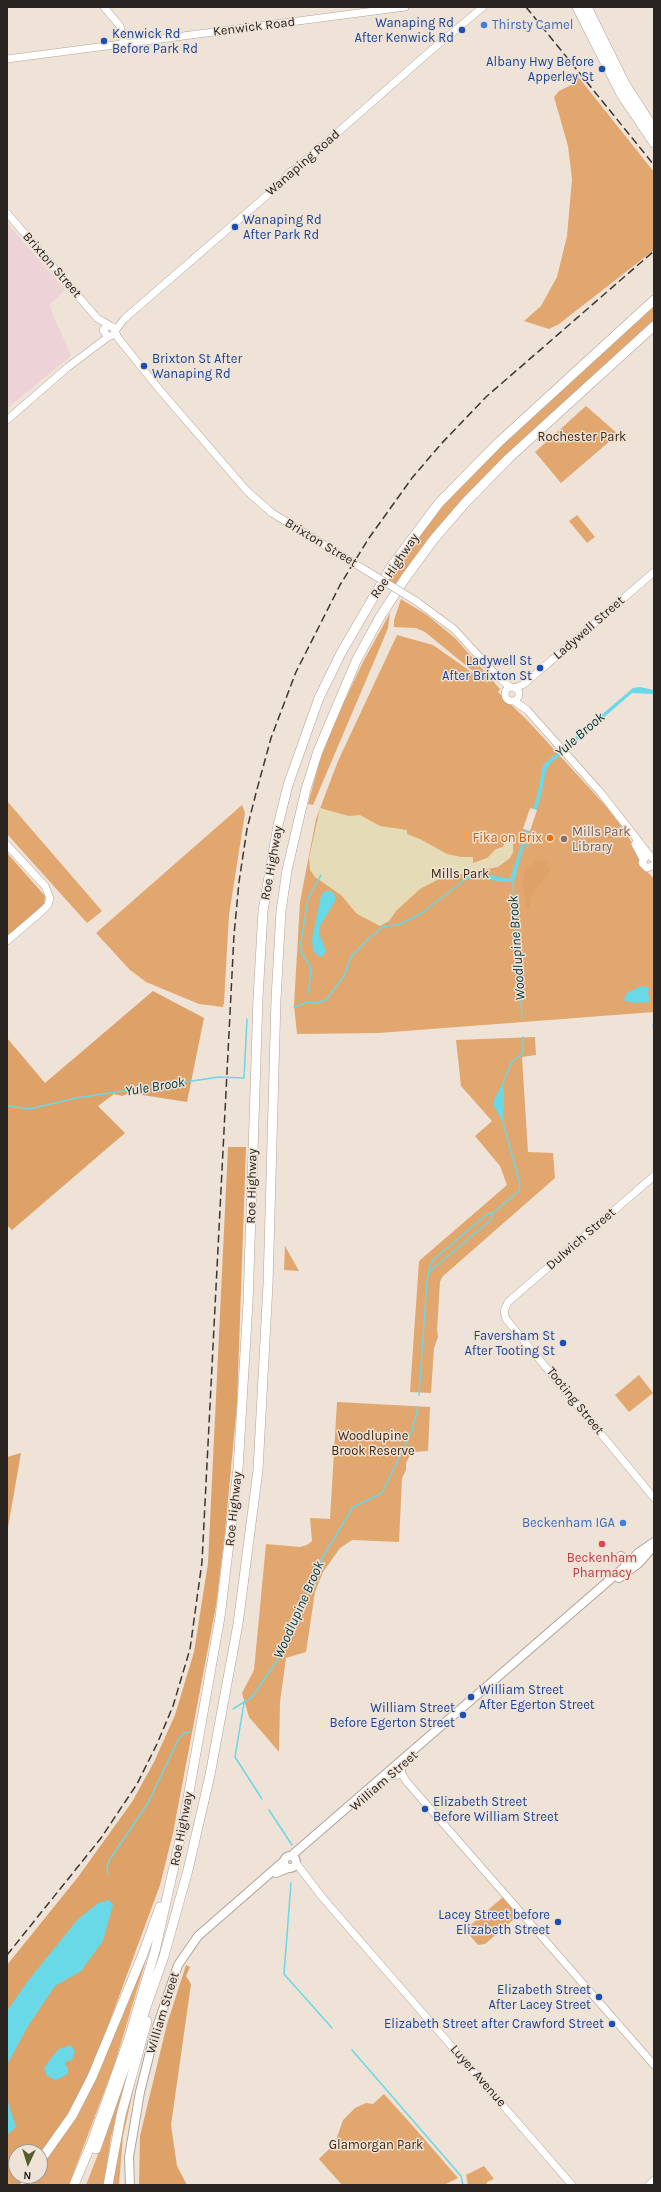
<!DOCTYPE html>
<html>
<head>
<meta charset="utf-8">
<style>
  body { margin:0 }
  #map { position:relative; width:661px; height:2192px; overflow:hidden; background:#efe2d7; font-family:Karla,sans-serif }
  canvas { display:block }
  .frame { position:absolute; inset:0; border:8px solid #292420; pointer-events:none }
  .north { position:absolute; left:8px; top:2144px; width:40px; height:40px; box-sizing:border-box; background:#efe2d7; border:1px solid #a0968e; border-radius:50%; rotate:184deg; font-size:11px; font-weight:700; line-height:16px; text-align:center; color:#292420 }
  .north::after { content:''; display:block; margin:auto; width:14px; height:18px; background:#565d2b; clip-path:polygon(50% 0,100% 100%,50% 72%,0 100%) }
</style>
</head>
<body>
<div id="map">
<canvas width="661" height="2192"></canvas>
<div class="frame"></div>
<div class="north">N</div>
</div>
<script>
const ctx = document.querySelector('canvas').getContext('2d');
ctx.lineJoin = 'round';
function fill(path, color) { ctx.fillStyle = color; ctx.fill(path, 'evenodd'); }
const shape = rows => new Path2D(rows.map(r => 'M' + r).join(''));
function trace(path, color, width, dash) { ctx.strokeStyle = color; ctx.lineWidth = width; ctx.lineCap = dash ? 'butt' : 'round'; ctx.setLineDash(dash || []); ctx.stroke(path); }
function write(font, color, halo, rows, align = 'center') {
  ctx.font = font + ' Karla,sans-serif'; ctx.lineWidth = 3; ctx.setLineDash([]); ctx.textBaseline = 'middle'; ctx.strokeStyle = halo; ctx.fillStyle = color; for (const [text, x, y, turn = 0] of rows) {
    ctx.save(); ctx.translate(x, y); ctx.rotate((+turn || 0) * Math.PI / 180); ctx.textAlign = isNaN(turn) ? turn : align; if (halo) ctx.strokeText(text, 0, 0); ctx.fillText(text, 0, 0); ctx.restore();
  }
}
fill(shape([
  [7,223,65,290,49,305,71,356,7,408]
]), '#edd3d8');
fill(shape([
  [576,74,654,172,654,250,559,324,549,329,524,321,541,306,557,277,567,236,572,179,568,146,554,97,559,91,573,84,570,75],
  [654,306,654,321,471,490,433,535,397,586,386,579,437,512,482,464],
  [586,406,618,434,561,483,535,452],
  [577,515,595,537,587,543,569,521],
  [401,599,427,615,455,638,500,689,498,692,528,721,605,805,625,831,637,852,640,864,654,879,654,1012,379,1033,297,1034,294,1005,300,902,316,819,338,761,397,635,433,645,490,685,425,632,416,628,394,627,394,620],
  [390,613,388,628,381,645,313,805,308,804,320,760,334,723,363,662],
  [7,801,102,911,87,923,7,834],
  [242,805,245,813,229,915,224,1003,223,1007,199,1004,146,982,130,970,96,933],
  [535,1037,536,1055,522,1057,528,1152,553,1153,555,1178,442,1277,440,1282,437,1330,438,1337,434,1348,431,1393,410,1392,419,1261,507,1185,500,1166,475,1136,492,1121,461,1086,456,1040],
  [285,1246,299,1271,284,1270],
  [639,1375,653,1393,629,1412,615,1395],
  [337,1402,430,1407,428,1451,414,1452,409,1457,406,1463,406,1470,402,1478,399,1542,352,1540,340,1548,323,1572,315,1592,306,1652,286,1658,280,1702,279,1752,249,1717,242,1693,254,1670,266,1544,300,1547,307,1545,312,1541,310,1518,330,1519],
  [503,1897,514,1910,513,1920,485,1944,478,1945,465,1930],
  [161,1910,115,2063,69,2185,27,2185,33,2176,40,2176,40,2166,77,2112],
  [143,2028,111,2137,104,2185,86,2185,102,2144],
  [142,2052,123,2136,119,2185,113,2185,119,2138],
  [384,2094,412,2125,458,2178,444,2185,342,2185,319,2159,335,2143,343,2120,355,2108,366,2103,373,2104],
  [484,2166,494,2179,487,2182,486,2185,468,2185,466,2175]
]), '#e2a76e');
fill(shape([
  [7,853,45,896,44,906,7,937],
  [536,860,546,862,550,871,539,885,539,888,534,889,535,894,530,896,530,906,528,909,526,905,523,884,524,874,526,865,530,867],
  [153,991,204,1018,187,1102,130,1093,122,1096,114,1094,98,1106,125,1133,12,1230,7,1225,7,1038,45,1083],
  [228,1147,246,1147,237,1404,225,1532,216,1606,173,1833,160,1885,97,2056,74,2105,40,2155,40,2152,16,2152,16,2176,26,2176,19,2185,7,2185,7,1965,78,1877,132,1802,154,1762,175,1715,194,1652,208,1563],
  [21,1453,7,1533,7,1457],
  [186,1965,190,1967,186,1976,191,1984,171,2125,177,2166,187,2185,139,2185,140,2136,167,2024]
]), '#dea268');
fill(shape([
  [320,808,349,816,360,815,380,826,407,830,407,834,422,840,447,854,461,857,473,857,473,863,487,858,496,849,503,847,506,839,512,839,513,841,513,852,510,858,498,867,441,878,420,889,396,911,389,921,380,926,357,914,341,895,315,877,310,870,309,858]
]), '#e5dbb6');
fill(shape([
  [640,687,654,690,654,694,632,693,551,763,546,771,540,800,525,842,514,882,499,882,480,877,461,881,467,876,481,873,510,879,537,796,543,765,633,688],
  [326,891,332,891,336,899,320,926,319,934,326,950,324,955,320,957,313,951,312,939,320,899,322,894],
  [642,986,649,988,648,993,650,1000,649,1002,634,1003,625,1001,624,998,628,992],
  [503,1083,504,1104,503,1122,494,1106,494,1100],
  [109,1900,113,1905,103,1941,81,1971,55,1986,28,2026,7,2065,7,2011,27,1982,77,1920,98,1903],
  [70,2045,75,2051,72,2060,65,2062,65,2066,68,2067,68,2074,56,2080,47,2076,44,2068,51,2058,59,2049],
  [7,2099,16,2127,7,2135]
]), '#69d8e7');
fill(shape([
  [530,808,537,810,530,831,523,829]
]), '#efe2d7');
trace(shape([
  [524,842,528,847],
  [513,883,522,1017],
  [308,993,311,973,310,966,301,952,301,942,308,899,321,875],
  [294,1007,308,1002,316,1003,326,1000,344,976,351,957,369,938,383,927,400,924,422,913,463,881],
  [653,1025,654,1031],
  [502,1085,511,1063,523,1053,523,1037],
  [7,1106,30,1109,76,1098,219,1077,244,1078,247,1019],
  [429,1272,491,1220,493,1213,519,1191,520,1184,503,1122],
  [419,1395,427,1281,430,1267,433,1260,487,1214,493,1213],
  [244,1703,235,1757,262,1799],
  [233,1709,252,1697,278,1659,305,1602,313,1573,353,1507,382,1493,412,1431,418,1407],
  [269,1810,292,1845],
  [108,1874,107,1866,110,1859,148,1803,179,1738,184,1733,190,1732],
  [291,1883,284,1974,332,2028],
  [352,2050,461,2176,463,2185]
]), '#69d8e7', 1.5);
const secondary = shape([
  [104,7,120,26,124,44],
  [7,59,405,7],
  [7,213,97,318,109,325],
  [115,331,124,319,280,184,290,172,297,168,427,54,483,7],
  [115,332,113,335,108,337,103,330,108,325,114,328,118,338,159,389,247,491,272,513,326,546],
  [7,420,68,367,108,337],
  [416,601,454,629,499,678,510,687],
  '505 694a7 7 0 1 1 14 0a7 7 0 1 1-14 0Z',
  [515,688,524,684,654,572],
  [514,701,527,710,601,793,650,856],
  [635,844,643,859],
  [7,845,45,886,50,898,48,905,42,911,7,941],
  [654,859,650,856,646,856,642,863,647,868,654,865],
  [654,1176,508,1302,504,1311,506,1319,654,1498],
  [403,1765,401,1772,406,1781,654,2065],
  [389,1776,398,1775],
  [296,1863,322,1897,572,2185],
  [649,2185,654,2180]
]);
const primary = shape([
  [621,1556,627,1564,631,1566],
  [619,1578,639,1563,652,1548],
  [391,1772,396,1768,401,1772],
  [291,1856,628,1564,638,1553,654,1542],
  '284 1862a6 6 0 1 1 12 0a6 6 0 1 1-12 0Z',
  [276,1873,288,1868],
  [130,2185,129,2157,140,2092,154,2036,178,1965,198,1936,284,1861]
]);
const highway = shape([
  [577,7,621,94,654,143],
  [587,7,625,84,654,129],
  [96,2149,164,1956,188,1870,210,1775,238,1624,258,1470,268,1284,276,999,281,911,287,870,306,789,318,751,357,659,380,617,406,577,434,539,465,503,509,458,654,326],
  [40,2161,72,2116,92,2077,143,1954,160,1907],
  [25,2185,31,2176],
  [74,2185,92,2142,129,2038,155,1951,183,1826,220,1617,238,1469,248,1303,258,998,263,911,278,825,288,785,319,698,341,653,391,567,439,503,499,442,654,300],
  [108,2185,121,2115,147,2021]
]);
trace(secondary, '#b0a49a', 8);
trace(primary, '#b0a49a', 10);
trace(highway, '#b0a49a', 10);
trace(secondary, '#fff', 7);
trace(primary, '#fff', 8);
trace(highway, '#fff', 9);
trace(shape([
  [526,7,654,165],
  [7,1955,101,1838,137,1784,157,1744,173,1706,190,1649,202,1562,234,935,239,882,247,829,256,793,271,738,296,672,340,585,369,538,412,478,441,444,486,397,654,251]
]), '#3d3733', 1.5, [8, 4]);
const secondaryBridge = shape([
  [326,546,416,601]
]);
trace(secondaryBridge, '#b0a49a', 8, []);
trace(secondaryBridge, '#fff', 7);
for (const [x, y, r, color] of [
  [484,25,4,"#3f7fe0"],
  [462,30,4,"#1a4fb4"],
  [104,41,4,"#1a4fb4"],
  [602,69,4,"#1a4fb4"],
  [235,227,4,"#1a4fb4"],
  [144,366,4,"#1a4fb4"],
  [540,668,4,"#1a4fb4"],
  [550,838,4,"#e8710a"],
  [564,839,4,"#8d6e63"],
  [563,1343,4,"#1a4fb4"],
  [623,1523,4,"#3f7fe0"],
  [602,1544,4,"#e0444e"],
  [471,1697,4,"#1a4fb4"],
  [463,1715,4,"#1a4fb4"],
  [425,1809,4,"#1a4fb4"],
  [558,1922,4,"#1a4fb4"],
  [599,1997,4,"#1a4fb4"],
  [612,2024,4,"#1a4fb4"]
]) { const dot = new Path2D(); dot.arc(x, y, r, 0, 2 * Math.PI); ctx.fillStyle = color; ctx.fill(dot); trace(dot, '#efe2d7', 1.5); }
write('13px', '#164399', '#efe2d7', [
  ["Wanaping Rd",454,23],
  ["After Kenwick Rd",454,38],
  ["Kenwick Rd",112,34,"left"],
  ["Before Park Rd",112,49,"left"],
  ["Albany Hwy Before",594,62],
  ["Apperley St",594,77],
  ["Wanaping Rd",243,220,"left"],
  ["After Park Rd",243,235,"left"],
  ["Brixton St After",152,359,"left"],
  ["Wanaping Rd",152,374,"left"],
  ["Ladywell St",532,661],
  ["After Brixton St",532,676],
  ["Faversham St",555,1336],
  ["After Tooting St",555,1351],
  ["William Street",479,1690,"left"],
  ["After Egerton Street",479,1705,"left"],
  ["William Street",455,1708],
  ["Before Egerton Street",455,1723],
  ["Elizabeth Street",433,1802,"left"],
  ["Before William Street",433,1817,"left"],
  ["Lacey Street before",550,1915],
  ["Elizabeth Street",550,1930],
  ["Elizabeth Street",591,1990],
  ["After Lacey Street",591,2005],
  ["Elizabeth Street after Crawford Street",604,2024]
], 'right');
write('13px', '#366cbe', '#efe2d7', [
  ["Thirsty Camel",492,25],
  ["Beckenham IGA",615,1523,"right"]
], 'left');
write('13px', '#292420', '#efe2d7', [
  ["Kenwick Road",254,27,-7],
  ["Wanaping Road",303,163,-41],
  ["Brixton Street",52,265,49],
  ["Brixton Street",321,543,31],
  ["Roe Highway",395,566,-56],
  ["Ladywell Street",589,628,-41],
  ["Roe Highway",272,863,-80],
  ["Roe Highway",252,1186,-89],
  ["Dulwich Street",581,1239,-41],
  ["Tooting Street",575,1401,51],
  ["Roe Highway",234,1509,-84],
  ["William Street",384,1781,-41],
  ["Roe Highway",182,1829,-79],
  ["William Street",163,2013,-73],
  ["Luyer Avenue",478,2076,49]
]);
write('13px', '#40270e', '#efe2d7', [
  ["Rochester Park",582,437],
  ["Mills Park",460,874],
  ["Woodlupine",373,1436],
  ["Brook Reserve",373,1451],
  ["Glamorgan Park",376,2145]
]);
write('13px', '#785e54', '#efe2d7', [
  ["Mills Park",572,832],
  ["Library",572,847]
], 'left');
write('13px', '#c56008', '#efe2d7', [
  ["Fika on Brix",542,838]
], 'right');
write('13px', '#be3a42', '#efe2d7', [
  ["Beckenham",602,1558],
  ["Pharmacy",602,1573]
]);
write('italic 14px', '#00363c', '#efe2d7', [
  ["Yule Brook",580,735,-41],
  ["Woodlupine Brook",517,948,-94],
  ["Yule Brook",155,1087,-9],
  ["Woodlupine Brook",299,1610,-66]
]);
</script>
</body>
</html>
